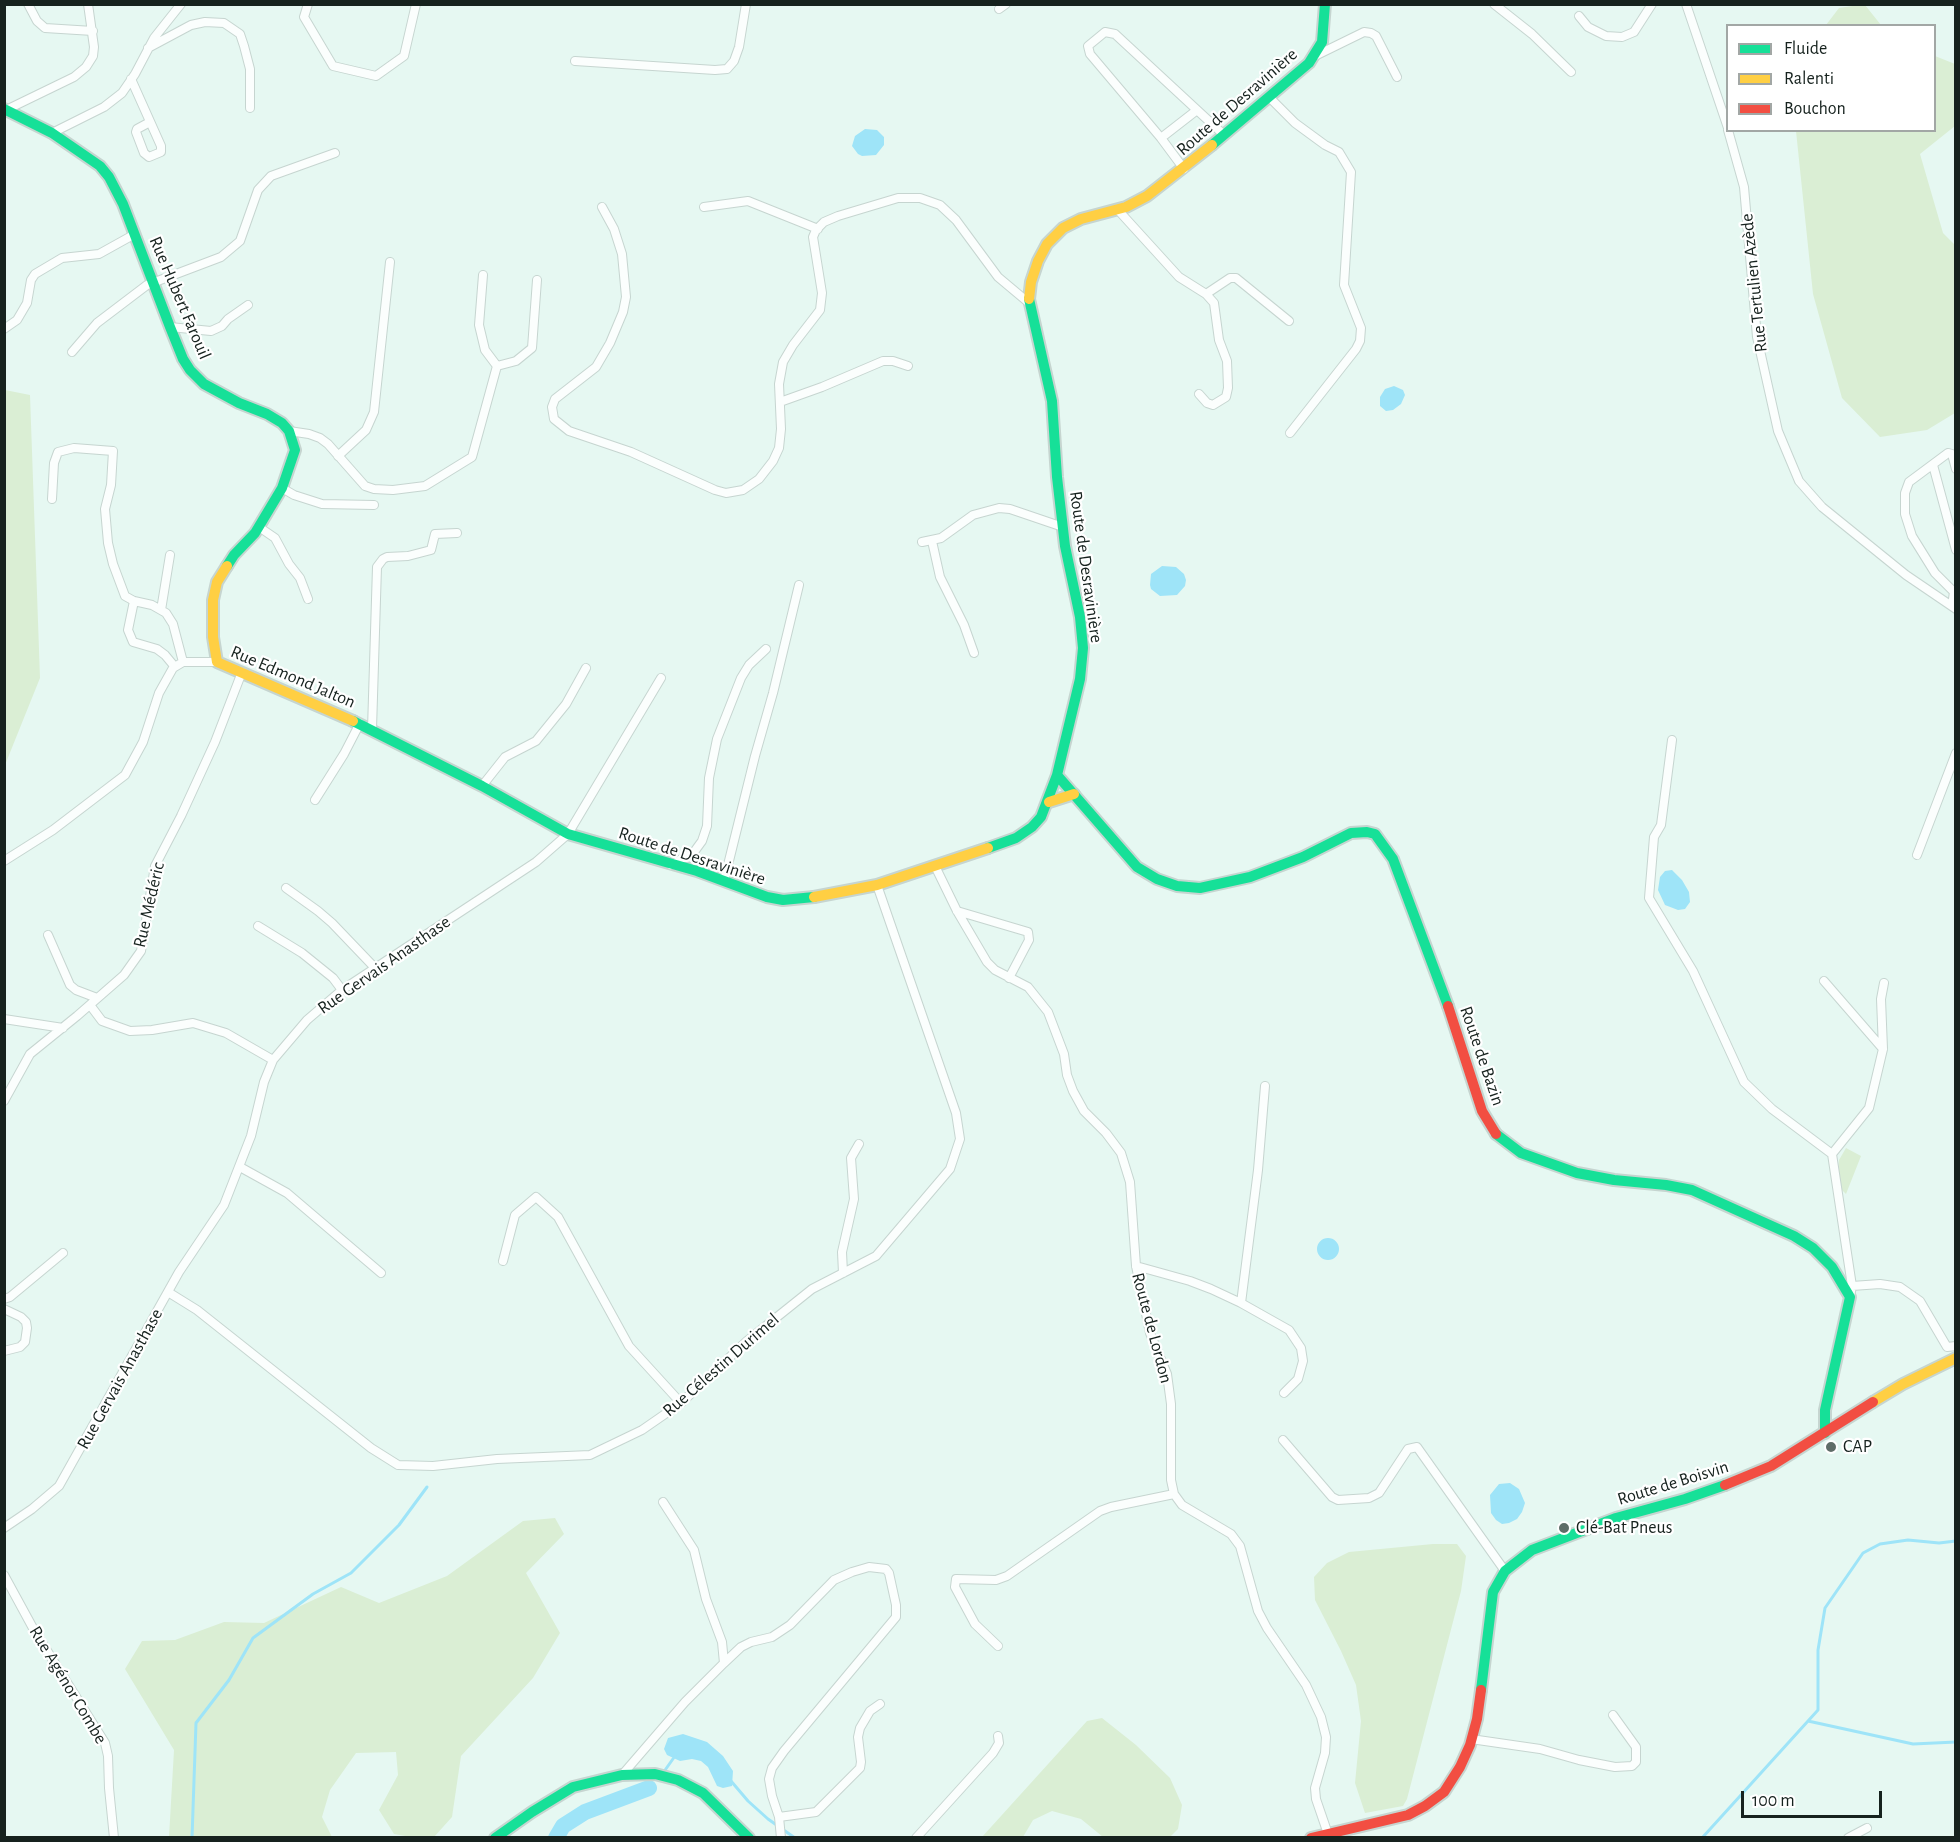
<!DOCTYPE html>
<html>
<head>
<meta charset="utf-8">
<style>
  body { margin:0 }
  #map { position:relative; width:1960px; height:1842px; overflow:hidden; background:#e6f8f2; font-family:"Alegreya Sans",sans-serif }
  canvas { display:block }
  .frame { position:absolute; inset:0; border:6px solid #16221e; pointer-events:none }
  .legend { position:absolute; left:1726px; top:24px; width:210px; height:108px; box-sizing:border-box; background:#fff; border:2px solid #a2a7a5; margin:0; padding:8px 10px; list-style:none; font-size:18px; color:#16221e }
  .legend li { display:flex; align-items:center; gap:12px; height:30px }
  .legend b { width:30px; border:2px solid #a2a7a5 }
  .scale { position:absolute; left:1741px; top:1791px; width:141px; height:27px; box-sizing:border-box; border:3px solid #16221e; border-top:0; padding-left:8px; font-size:18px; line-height:21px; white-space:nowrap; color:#16221e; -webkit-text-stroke:4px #fff; paint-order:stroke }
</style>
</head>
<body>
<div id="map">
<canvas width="1960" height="1842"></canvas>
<div class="frame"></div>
<ul class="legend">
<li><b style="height:8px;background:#16e098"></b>Fluide</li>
<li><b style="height:8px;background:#ffcf43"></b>Ralenti</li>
<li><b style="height:8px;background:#f24e42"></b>Bouchon</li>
</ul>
<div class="scale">100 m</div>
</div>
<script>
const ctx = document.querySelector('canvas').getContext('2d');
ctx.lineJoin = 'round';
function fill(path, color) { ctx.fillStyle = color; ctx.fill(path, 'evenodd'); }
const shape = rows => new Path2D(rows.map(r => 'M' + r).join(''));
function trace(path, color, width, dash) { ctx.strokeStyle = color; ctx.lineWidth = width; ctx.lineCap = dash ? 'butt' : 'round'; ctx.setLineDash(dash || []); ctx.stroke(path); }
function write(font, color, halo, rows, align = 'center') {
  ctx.font = font + ' "Alegreya Sans",sans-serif'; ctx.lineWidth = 4.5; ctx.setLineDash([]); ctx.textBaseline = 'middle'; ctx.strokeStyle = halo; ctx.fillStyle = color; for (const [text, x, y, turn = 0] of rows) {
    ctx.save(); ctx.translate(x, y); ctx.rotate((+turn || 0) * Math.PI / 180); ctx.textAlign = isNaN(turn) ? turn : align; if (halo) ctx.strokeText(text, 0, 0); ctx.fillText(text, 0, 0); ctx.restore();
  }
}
fill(shape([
  [1859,5,1865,5,1881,25,1826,25,1839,8],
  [1935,56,1955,64,1955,126,1920,154,1943,233,1955,245,1955,413,1927,430,1880,437,1842,398,1813,294,1796,131,1934,130],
  [5,390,30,395,40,678,5,765],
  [1846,1148,1861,1156,1846,1194,1837,1185,1837,1175,1839,1160],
  [555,1518,564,1534,526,1573,560,1633,533,1678,461,1756,452,1817,434,1837,411,1837,394,1834,379,1810,398,1775,396,1752,356,1753,330,1790,322,1817,332,1837,169,1837,174,1750,125,1669,142,1641,175,1640,224,1622,264,1623,341,1587,379,1603,447,1576,523,1521],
  [1433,1544,1457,1544,1466,1556,1461,1591,1407,1799,1403,1806,1365,1813,1355,1783,1361,1721,1356,1685,1341,1651,1315,1600,1314,1577,1327,1563,1349,1552],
  [1102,1718,1136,1745,1170,1778,1182,1805,1178,1829,1170,1837,1103,1837,1081,1819,1052,1811,1033,1820,1023,1837,982,1837,1087,1721]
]), '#daeed4');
fill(shape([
  [865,129,877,130,884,137,884,145,876,155,862,156,858,154,852,146,855,136],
  [1394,386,1403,390,1405,395,1401,404,1393,410,1386,411,1380,406,1380,397,1385,389],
  [1162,566,1176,567,1184,574,1186,580,1185,586,1177,595,1160,596,1151,589,1150,585,1151,574],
  [1672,870,1682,880,1689,892,1690,902,1685,909,1678,910,1665,905,1658,890,1660,877,1665,871],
  '1317 1249a11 11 0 1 1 22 0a11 11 0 1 1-22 0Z',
  [1510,1483,1519,1489,1525,1503,1522,1512,1517,1519,1509,1523,1502,1524,1496,1520,1491,1513,1490,1495,1499,1484],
  [683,1734,707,1742,723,1756,733,1771,732,1786,723,1788,717,1786,708,1767,701,1761,692,1759,680,1761,667,1755,664,1749,668,1738]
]), '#9ee4f8');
trace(shape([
  [1808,1721,1913,1744,1956,1742],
  [663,1773,675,1756],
  [731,1781,748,1801,768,1819,795,1838],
  [192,1838,196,1723,229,1680,253,1638,313,1594,351,1573,399,1525,427,1487],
  [1702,1838,1818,1710,1818,1650,1825,1608,1863,1553,1880,1544,1908,1540,1939,1543,1956,1541]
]), '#9ee4f8', 3);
trace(shape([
  [556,1838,563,1826,585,1812,649,1788]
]), '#9ee4f8', 16);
const street = shape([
  [28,4,37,21,45,28,93,31],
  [308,4,304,17,333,66,376,76,404,56,416,4],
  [1494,4,1532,34,1571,72],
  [1686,4,1728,128],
  [999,9,1006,4],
  [1579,16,1588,27,1606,36,1622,37,1634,32,1652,4],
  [148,48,191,25,205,22,224,23,240,34,244,46,250,69,250,108],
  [1315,56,1364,32,1371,33,1376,36,1397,77],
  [575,61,715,70,727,69,734,61,739,47,746,4],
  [131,79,161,146,161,152,149,157,144,153,136,132,137,129,150,122],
  [1269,97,1295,123,1325,145,1339,152,1351,172,1344,285,1361,328,1360,341,1356,349,1290,433],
  [6,110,74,77,86,67,93,56,94,47,88,4],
  [1728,130,1744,187,1757,337,1778,431,1799,481,1822,507,1906,575,1956,609],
  [52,133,104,107,122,93,135,74,154,38,181,4],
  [1161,138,1197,110],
  [1184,169,1161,138,1090,54,1088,46,1105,32,1115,34,1224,135],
  [602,207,614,229,622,254,626,297,623,312,610,343,596,367,555,399,552,407,554,419,569,431,631,452,715,490,726,493,743,490,759,479,773,461,779,448,781,429,779,384,783,362,793,345,820,310,822,293,813,237,816,230,824,222,838,216,898,198,920,198,940,205,956,220,998,277,1029,303],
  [704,207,748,201,818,229],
  [1118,210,1179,277,1206,294,1214,303,1219,340,1227,361,1228,388,1226,397,1213,405,1207,403,1199,394],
  [483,275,479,325,485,350,497,366,516,361,532,348,537,280],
  [1206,294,1230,278,1236,278,1289,321],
  [170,327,211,331,222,326,228,319,248,305],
  [4,329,17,320,27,303,31,280,35,274,62,258,99,254,135,234],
  [72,352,97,323,147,285,221,257,240,241,258,190,271,176,335,153],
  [780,402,822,387,883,361,893,361,908,366],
  [289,431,309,434,320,438,328,444,365,486,374,489,393,490,425,486,472,457,497,366],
  [338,456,366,430,374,412,390,262],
  [1933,465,1956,550],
  [282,488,294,495,322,504,374,505],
  [52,499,54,463,58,452,74,448,113,451,111,485,105,509,108,543,113,564,125,596,134,601,152,605,166,613,173,624,183,662],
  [259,527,275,538,289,564,300,578,308,599],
  [932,541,940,577,964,625,974,653],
  [922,542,941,538,973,515,999,508,1010,509,1063,527],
  [134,601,128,630,133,642,157,649,165,655,175,667],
  [1952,606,1954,592,1935,573,1912,536,1905,514,1905,493,1909,482,1948,453,1952,454,1956,469],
  [161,610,170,555],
  [372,729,377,567,383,559,387,557,408,556,431,550,435,534,457,533],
  [1672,740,1661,825,1654,837,1649,898,1693,971,1744,1082,1772,1109,1832,1154],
  [482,786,505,757,536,741,566,704,586,668],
  [315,800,344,754,360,723],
  [1917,855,1956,753],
  [4,861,53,830,125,775,143,742,159,693,173,668,183,662,217,662],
  [671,865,694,852,702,841,707,826,709,778,717,739,741,678,749,665,766,649],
  [935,866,957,911,987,962,995,970,1028,987,1048,1012,1064,1054,1067,1075,1073,1091,1084,1111,1106,1133,1121,1153,1130,1182,1136,1266,1150,1333,1167,1374,1171,1404,1171,1480,1174,1494,1182,1505,1231,1534,1240,1546,1258,1611,1267,1628,1306,1685,1321,1717,1326,1737,1325,1753,1315,1788,1316,1799,1328,1834],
  [724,881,755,756,773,693,799,585],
  [286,888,318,911,332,923,376,969],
  [957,911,1028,932,1029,940,1009,978],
  [258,926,302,953,333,978,342,990],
  [48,935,70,985,76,990,97,998],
  [1824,981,1883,1049],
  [90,1005,102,1021,130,1031,152,1030,193,1023,226,1033,273,1060],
  [4,1019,63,1028],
  [4,1101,30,1054,77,1016,124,975,141,951,155,866,181,816,215,742,242,672],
  [240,1167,287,1193,381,1273],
  [503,1261,515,1215,536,1197,558,1217,629,1346,681,1403],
  [1136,1266,1190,1281,1211,1289,1241,1303,1289,1330,1301,1348,1303,1361,1298,1379,1284,1393],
  [843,1273,842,1252,854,1199,851,1158,859,1144],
  [1852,1286,1880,1284,1900,1287,1920,1301,1947,1347,1956,1346],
  [168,1292,197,1310,371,1448,398,1465,433,1466,497,1459,590,1455,642,1430,681,1403,747,1341,812,1289,876,1256,950,1169,960,1139,956,1113,877,885],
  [1850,1297,1852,1286,1832,1154,1869,1108,1883,1049,1881,999,1884,983],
  [4,1299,10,1297,63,1253],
  [1241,1303,1258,1170,1265,1086],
  [4,1309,21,1317,26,1322,27,1328,25,1342,20,1347,4,1351],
  [1283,1440,1332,1497,1338,1500,1369,1498,1379,1493,1408,1449,1417,1447,1505,1571],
  [4,1528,32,1509,59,1486,179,1272,224,1205,251,1136,264,1082,273,1060,307,1020,342,990,536,862,568,834,661,678],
  [4,1575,34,1630,105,1743,108,1756,109,1788,114,1838],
  [998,1646,975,1624,955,1587,956,1579,996,1580,1007,1576,1100,1511,1111,1507,1174,1494],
  [724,1663,741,1647,751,1642,772,1637,790,1625,834,1580,852,1572,869,1567,886,1569,889,1573,896,1605,896,1617,784,1751,772,1768,769,1779,772,1796,779,1817,781,1838],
  [1471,1739,1540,1749,1579,1760,1615,1767,1632,1766,1636,1762,1636,1747,1613,1715],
  [622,1775,685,1702,724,1663,722,1642,706,1599,694,1550,663,1502],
  [779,1817,816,1812,860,1768,861,1762,858,1737,860,1728,870,1711,880,1704],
  [916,1838,993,1753,999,1743,998,1736],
  [1848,1838,1867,1828]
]);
const fast = shape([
  [4,109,52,133,100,166,109,177,123,204,170,327,183,359,190,370,204,384,239,403,267,414,282,423,289,431,295,450,282,488,255,533,234,555,227,566],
  [1212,145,1309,63,1322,42,1325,4],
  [353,721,482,786,568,834,697,871,767,897,783,900,814,897],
  [1057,775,1137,867,1157,879,1177,886,1200,888,1250,877,1303,857,1351,833,1367,832,1375,834,1393,859,1448,1006],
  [988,848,1016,838,1032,827,1041,817,1057,775,1080,679,1083,648,1080,617,1065,546,1057,477,1052,401,1029,299],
  [1496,1134,1521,1153,1577,1173,1614,1180,1666,1185,1692,1190,1794,1236,1813,1248,1832,1267,1850,1297,1825,1410,1825,1433],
  [1481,1690,1493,1592,1505,1571,1532,1550,1616,1518,1685,1499,1725,1485],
  [495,1838,532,1812,573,1787,622,1775,655,1774,678,1780,703,1793,749,1838]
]);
const slow = shape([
  [1029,299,1031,282,1038,261,1047,244,1063,228,1081,219,1126,207,1147,196,1212,145],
  [227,566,217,582,213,600,213,637,217,662,353,721],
  [1049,802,1074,794],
  [814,897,877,885,988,848],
  [1873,1402,1903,1384,1956,1358]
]);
const jam = shape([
  [1448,1006,1482,1111,1496,1134],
  [1725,1485,1771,1466,1873,1402],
  [1311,1838,1408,1815,1425,1806,1444,1792,1460,1767,1470,1745,1477,1719,1481,1690]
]);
trace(street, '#c6d5d0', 10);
trace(fast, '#c6d5d0', 14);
trace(slow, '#c6d5d0', 14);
trace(jam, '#c6d5d0', 14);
trace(street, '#fbfefd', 8);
trace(fast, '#16e098', 10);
trace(slow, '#ffcf43', 10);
trace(jam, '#f24e42', 10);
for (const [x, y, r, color] of [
  [1831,1447,6,"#5f6d68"],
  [1564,1528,6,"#5f6d68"]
]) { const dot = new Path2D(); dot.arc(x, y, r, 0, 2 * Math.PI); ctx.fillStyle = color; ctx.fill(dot); trace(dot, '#fff', 2); }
write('18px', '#16221e', '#fff', [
  ["Route de Desravinière",1237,102,-41],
  ["Rue Tertulien Azède",1754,283,-96],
  ["Rue Hubert Farouil",180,298,67],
  ["Route de Desravinière",1086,567,82],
  ["Rue Edmond Jalton",293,677,23],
  ["Route de Desravinière",692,856,18],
  ["Rue Médéric",149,905,-77],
  ["Rue Gervais Anasthase",384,965,-35],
  ["Route de Bazin",1482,1056,71],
  ["Route de Lordon",1152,1328,75],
  ["Rue Célestin Durimel",721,1365,-41],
  ["Rue Gervais Anasthase",120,1379,-61],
  ["Route de Boisvin",1673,1483,-17],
  ["Rue Agénor Combe",68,1685,59]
]);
write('18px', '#16221e', '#fff', [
  ["CAP",1843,1447],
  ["Clé-Bat Pneus",1576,1528]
], 'left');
</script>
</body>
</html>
